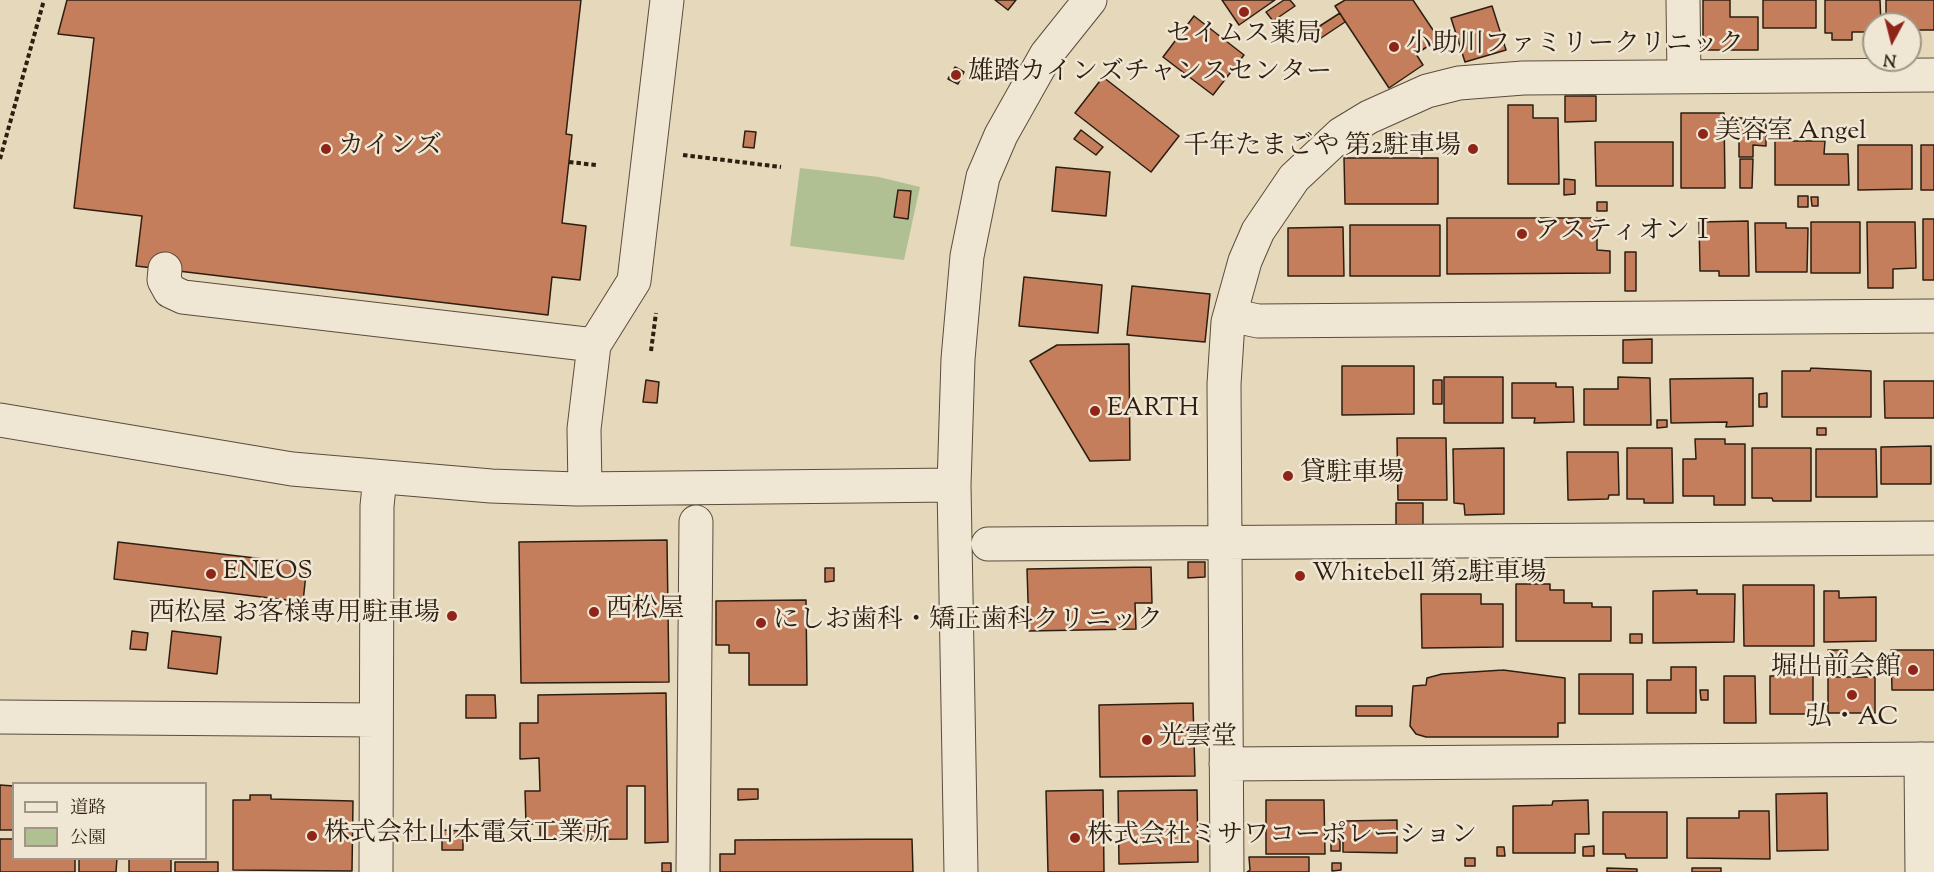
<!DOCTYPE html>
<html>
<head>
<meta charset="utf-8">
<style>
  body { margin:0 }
  #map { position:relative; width:1934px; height:872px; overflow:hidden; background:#e6d8bb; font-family:"Sorts Mill Goudy","Noto Serif JP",serif }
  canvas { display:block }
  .legend { position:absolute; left:12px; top:782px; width:195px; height:78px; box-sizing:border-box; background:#efe6d3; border:2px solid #a19685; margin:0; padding:8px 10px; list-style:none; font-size:18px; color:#2d1e11 }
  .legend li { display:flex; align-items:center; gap:12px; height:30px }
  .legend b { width:30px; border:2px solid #a19685 }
  .north { position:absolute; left:1862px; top:12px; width:60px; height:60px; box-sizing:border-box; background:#efe6d3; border:2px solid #a19685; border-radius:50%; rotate:187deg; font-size:16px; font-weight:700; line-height:24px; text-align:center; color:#2d1e11 }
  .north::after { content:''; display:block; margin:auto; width:21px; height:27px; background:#8f2418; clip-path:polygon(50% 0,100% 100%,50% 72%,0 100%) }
</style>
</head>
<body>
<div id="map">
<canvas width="1934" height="872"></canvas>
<ul class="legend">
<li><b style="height:8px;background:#efe6d3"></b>道路</li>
<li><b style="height:16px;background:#b1c093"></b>公園</li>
</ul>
<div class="north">N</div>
</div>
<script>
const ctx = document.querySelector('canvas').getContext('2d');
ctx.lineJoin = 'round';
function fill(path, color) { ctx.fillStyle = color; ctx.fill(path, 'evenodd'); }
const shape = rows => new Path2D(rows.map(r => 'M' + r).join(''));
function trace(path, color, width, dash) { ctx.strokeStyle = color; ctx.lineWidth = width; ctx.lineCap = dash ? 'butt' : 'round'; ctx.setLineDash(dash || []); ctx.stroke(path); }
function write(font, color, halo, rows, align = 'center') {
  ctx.font = font + ' "Sorts Mill Goudy","Noto Serif JP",serif'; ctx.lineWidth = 5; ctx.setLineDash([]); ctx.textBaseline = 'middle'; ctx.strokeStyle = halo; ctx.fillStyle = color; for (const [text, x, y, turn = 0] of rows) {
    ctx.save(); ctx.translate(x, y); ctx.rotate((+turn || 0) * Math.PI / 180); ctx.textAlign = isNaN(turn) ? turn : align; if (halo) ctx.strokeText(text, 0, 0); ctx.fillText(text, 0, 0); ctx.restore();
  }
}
fill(shape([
  [800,168,879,177,920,187,904,260,790,246]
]), '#b1c093');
const building = shape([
  [67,0,581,0,566,134,572,135,562,223,586,226,580,280,552,277,548,315,136,266,142,216,74,208,94,38,58,34,67,0],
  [995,0,1016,0,1008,10,995,0],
  [1222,0,1275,0,1239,25,1222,0],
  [1284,0,1290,0,1295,6,1273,21,1266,12,1284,0],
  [1345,0,1413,0,1439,39,1416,54,1423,65,1389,88,1335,6,1345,0],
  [1703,0,1730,0,1730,17,1758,17,1758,50,1703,50,1703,0],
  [1763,0,1816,0,1816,28,1763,28,1763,0],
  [1825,0,1880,0,1881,24,1874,24,1874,32,1852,32,1852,40,1832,40,1832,33,1825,33,1825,0],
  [1886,0,1934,0,1934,30,1910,30,1910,24,1886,24,1886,0],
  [1492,6,1506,50,1465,62,1451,18,1492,6],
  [1340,13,1345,22,1318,40,1312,31,1340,13],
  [1194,16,1244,55,1213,95,1163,57,1194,16],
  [955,67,964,72,958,84,948,79,955,67],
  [1103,77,1179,136,1151,172,1075,113,1103,77],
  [1565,96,1596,96,1596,121,1565,122,1565,96],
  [1508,105,1533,105,1533,118,1558,118,1559,184,1508,184,1508,105],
  [1681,113,1724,113,1725,188,1681,188,1681,113],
  [1739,118,1766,118,1766,146,1753,145,1753,157,1739,157,1739,118],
  [1081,130,1103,147,1096,155,1074,139,1081,130],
  [745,131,756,132,754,148,743,147,745,131],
  [1775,141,1825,141,1824,154,1848,154,1849,185,1775,185,1775,141],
  [1595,142,1673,142,1673,186,1596,186,1595,142],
  [1858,145,1912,145,1912,189,1858,190,1858,145],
  [1921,145,1934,145,1934,190,1921,190,1921,145],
  [1344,158,1438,158,1438,204,1345,204,1344,158],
  [1740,159,1753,159,1752,188,1740,188,1740,159],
  [1056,167,1110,172,1106,216,1052,211,1056,167],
  [1564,179,1575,180,1575,194,1564,195,1564,179],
  [898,190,911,191,908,219,894,217,898,190],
  [1798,196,1808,196,1808,207,1798,207,1798,196],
  [1811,197,1818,197,1818,206,1812,206,1811,197],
  [1597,202,1607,202,1607,211,1597,211,1597,202],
  [1447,218,1597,218,1597,250,1610,251,1610,273,1447,274,1447,218],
  [1923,219,1934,219,1934,280,1923,280,1923,219],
  [1748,221,1749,276,1719,276,1719,271,1700,271,1699,222,1748,221],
  [1811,222,1860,222,1860,273,1811,273,1811,222],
  [1867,222,1915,222,1916,268,1893,269,1893,288,1868,288,1867,222],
  [1755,223,1786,223,1786,228,1808,228,1807,272,1756,272,1755,223],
  [1350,225,1440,225,1440,276,1350,276,1350,225],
  [1343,227,1344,276,1288,276,1288,228,1343,227],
  [1625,252,1636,252,1636,291,1625,291,1625,252],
  [1024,277,1102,285,1098,333,1019,326,1024,277],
  [1132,286,1210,294,1205,342,1127,335,1132,286],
  [1652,339,1652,363,1623,363,1623,340,1652,339],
  [1129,344,1130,460,1090,461,1030,361,1057,345,1129,344],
  [1342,366,1414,366,1414,414,1342,415,1342,366],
  [1811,368,1871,371,1871,417,1782,417,1782,371,1810,371,1811,368],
  [1444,377,1503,377,1503,423,1444,423,1444,377],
  [1618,377,1650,378,1651,425,1584,425,1584,389,1618,389,1618,377],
  [1753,378,1753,426,1726,427,1727,422,1671,423,1670,379,1753,378],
  [646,380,659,382,657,403,643,402,646,380],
  [1433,380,1442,380,1442,404,1433,404,1433,380],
  [1884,381,1934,381,1934,418,1885,418,1884,381],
  [1512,383,1556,383,1556,387,1573,387,1574,422,1534,423,1535,418,1512,418,1512,383],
  [1767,393,1767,407,1759,407,1759,394,1767,393],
  [1657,420,1667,420,1667,427,1657,428,1657,420],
  [1817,428,1826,428,1826,435,1817,435,1817,428],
  [1397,438,1446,438,1447,500,1398,500,1397,438],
  [1695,439,1725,439,1725,444,1745,444,1745,505,1714,505,1714,496,1683,496,1683,459,1696,459,1695,439],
  [1931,446,1931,484,1881,484,1881,447,1931,446],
  [1504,448,1504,514,1465,515,1464,504,1454,503,1453,449,1504,448],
  [1627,448,1672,448,1673,503,1644,503,1644,499,1627,499,1627,448],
  [1752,448,1811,448,1811,501,1773,501,1772,498,1752,498,1752,448],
  [1816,449,1876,449,1877,497,1816,497,1816,449],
  [1567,452,1618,452,1619,495,1609,495,1608,499,1568,500,1567,452],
  [1396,503,1423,503,1423,525,1396,525,1396,503],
  [667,540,669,682,521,683,519,542,667,540],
  [118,542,307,564,303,602,114,579,118,542],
  [1188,562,1205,562,1205,577,1188,578,1188,562],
  [1151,567,1152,603,1135,603,1136,629,1029,631,1027,569,1151,567],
  [825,568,834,568,834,581,825,582,825,568],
  [1516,584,1550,584,1550,590,1564,590,1564,603,1592,603,1592,607,1611,607,1611,641,1516,641,1516,584],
  [1743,585,1814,585,1814,646,1744,646,1743,585],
  [1697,590,1697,594,1735,594,1734,642,1653,643,1653,591,1697,590],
  [1824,591,1839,591,1839,598,1876,597,1876,641,1824,642,1824,591],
  [1421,594,1481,594,1481,604,1503,604,1503,647,1422,648,1421,594],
  [806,600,807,685,749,685,749,653,729,653,729,645,716,645,716,601,806,600],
  [132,631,148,633,146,650,130,649,132,631],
  [172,631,221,637,217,674,168,668,172,631],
  [1630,634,1642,634,1642,643,1630,643,1630,634],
  [1828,650,1847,650,1847,659,1828,659,1828,650],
  [1891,650,1934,650,1934,690,1892,690,1891,650],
  [1671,667,1696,667,1696,713,1647,713,1647,680,1671,680,1671,667],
  [1503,670,1565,678,1565,723,1558,723,1558,737,1426,737,1416,734,1410,726,1413,686,1426,685,1427,678,1442,674,1503,670],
  [1579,674,1633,674,1633,714,1579,714,1579,674],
  [1813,675,1813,714,1770,714,1770,676,1813,675],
  [1724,676,1755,676,1756,723,1724,723,1724,676],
  [1828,677,1875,677,1875,713,1828,713,1828,677],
  [1700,690,1708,690,1708,700,1701,700,1700,690],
  [666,693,668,842,645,843,645,786,627,786,627,839,540,840,540,824,526,824,525,791,540,791,539,758,520,759,520,723,538,723,538,695,666,693],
  [466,695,495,695,496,718,466,718,466,695],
  [1193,703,1195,776,1100,777,1099,705,1193,703],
  [1356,706,1392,706,1392,716,1356,716,1356,706],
  [0,785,14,786,14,830,0,830,0,785],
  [738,789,758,789,758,799,738,800,738,789],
  [1103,790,1104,872,1048,872,1046,791,1103,790],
  [1197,790,1198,862,1119,864,1118,791,1197,790],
  [1827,793,1828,850,1777,851,1776,794,1827,793],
  [250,795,271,795,271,799,353,801,352,871,233,870,233,800,250,800,250,795],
  [1266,800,1324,800,1325,854,1266,854,1266,800],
  [1588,800,1589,834,1575,834,1575,853,1513,853,1513,806,1552,805,1553,801,1588,800],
  [1739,811,1769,811,1770,859,1687,858,1687,818,1739,818,1739,811],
  [1603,812,1667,812,1667,858,1626,858,1625,854,1603,854,1603,812],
  [1397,820,1397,853,1343,852,1343,821,1397,820],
  [442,830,463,831,463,850,442,850,442,830],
  [0,839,14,839,14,858,75,858,75,872,0,872,0,839],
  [912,839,913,872,720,872,720,854,735,854,735,840,912,839],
  [1331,839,1340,839,1340,851,1331,851,1331,839],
  [1594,846,1594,856,1583,856,1583,847,1594,846],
  [1497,847,1504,847,1505,856,1497,856,1497,847],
  [1249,857,1309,857,1309,872,1247,872,1250,870,1249,857],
  [79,858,117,858,116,872,79,872,79,858],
  [129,858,171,858,171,872,129,872,129,858],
  [1465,858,1475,858,1475,866,1465,866,1465,858],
  [175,862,218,862,218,872,175,872,175,862],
  [662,863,671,863,671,872,662,872,662,863],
  [1332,863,1341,863,1341,870,1332,871,1332,863],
  [1607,868,1637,869,1637,872,1607,872,1607,868],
  [1692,868,1721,868,1721,872,1692,872,1692,868]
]);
fill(building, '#c47e5c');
trace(building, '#2d1e11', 1.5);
const minor = shape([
  [1683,0,1684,77],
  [165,269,164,280,170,291,183,297,594,345],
  [1230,315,1258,321,1934,316],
  [0,420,292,469,491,486,577,489,954,485],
  [585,489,584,429,594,345,634,281,667,0],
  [988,544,1934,538],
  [0,717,376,720],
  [1921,759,1922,872],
  [1226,764,1934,759],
  [376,872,377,506,380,477],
  [693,872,696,522],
  [961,872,954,485,958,359,967,256,983,177,1001,135,1046,55,1090,0],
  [1227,872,1224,384,1228,322,1245,261,1258,231,1294,178,1341,134,1369,117,1427,91,1459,83,1523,78,1934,75]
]);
trace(minor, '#5b4c3c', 35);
trace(shape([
  [683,155,781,167],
  [0,159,44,0],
  [569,162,596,165],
  [651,351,656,313]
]), '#2d1e11', 4, [4.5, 3]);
trace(minor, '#efe6d3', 33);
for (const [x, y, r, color] of [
  [1244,12,6,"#8f2418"],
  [1394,47,6,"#8f2418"],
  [956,75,6,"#8f2418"],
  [1703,134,6,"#8f2418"],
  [326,149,6,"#8f2418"],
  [1473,149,6,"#8f2418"],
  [1522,234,6,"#8f2418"],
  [1095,411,6,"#8f2418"],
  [1288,476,6,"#8f2418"],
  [211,574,6,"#8f2418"],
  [1300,576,6,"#8f2418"],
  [594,612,6,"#8f2418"],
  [452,616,6,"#8f2418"],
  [761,623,6,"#8f2418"],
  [1913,670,6,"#8f2418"],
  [1852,695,6,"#8f2418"],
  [1147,740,6,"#8f2418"],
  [312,836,6,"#8f2418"],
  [1075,838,6,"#8f2418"]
]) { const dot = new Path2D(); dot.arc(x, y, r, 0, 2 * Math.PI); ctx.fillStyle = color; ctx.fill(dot); trace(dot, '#efe6d3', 2); }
write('26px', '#2d1e11', '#efe6d3', [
  ["セイムス薬局",1244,37,"center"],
  ["小助川ファミリークリニック",1406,47],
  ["雄踏カインズチャンスセンター",968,75],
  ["美容室 Angel",1715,134],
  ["カインズ",338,149],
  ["千年たまごや 第2駐車場",1461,149,"right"],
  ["アスティオンⅠ",1534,234],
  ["EARTH",1107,411],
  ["貸駐車場",1300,476],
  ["ENEOS",223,574],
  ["Whitebell 第2駐車場",1312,576],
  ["西松屋",606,612],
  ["西松屋 お客様専用駐車場",440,616,"right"],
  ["にしお歯科・矯正歯科クリニック",773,623],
  ["堀出前会館",1901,670,"right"],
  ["弘・AC",1852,720,"center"],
  ["光雲堂",1159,740],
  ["株式会社山本電気工業所",324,836],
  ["株式会社ミサワコーポレーション",1087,838]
], 'left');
</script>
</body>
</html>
